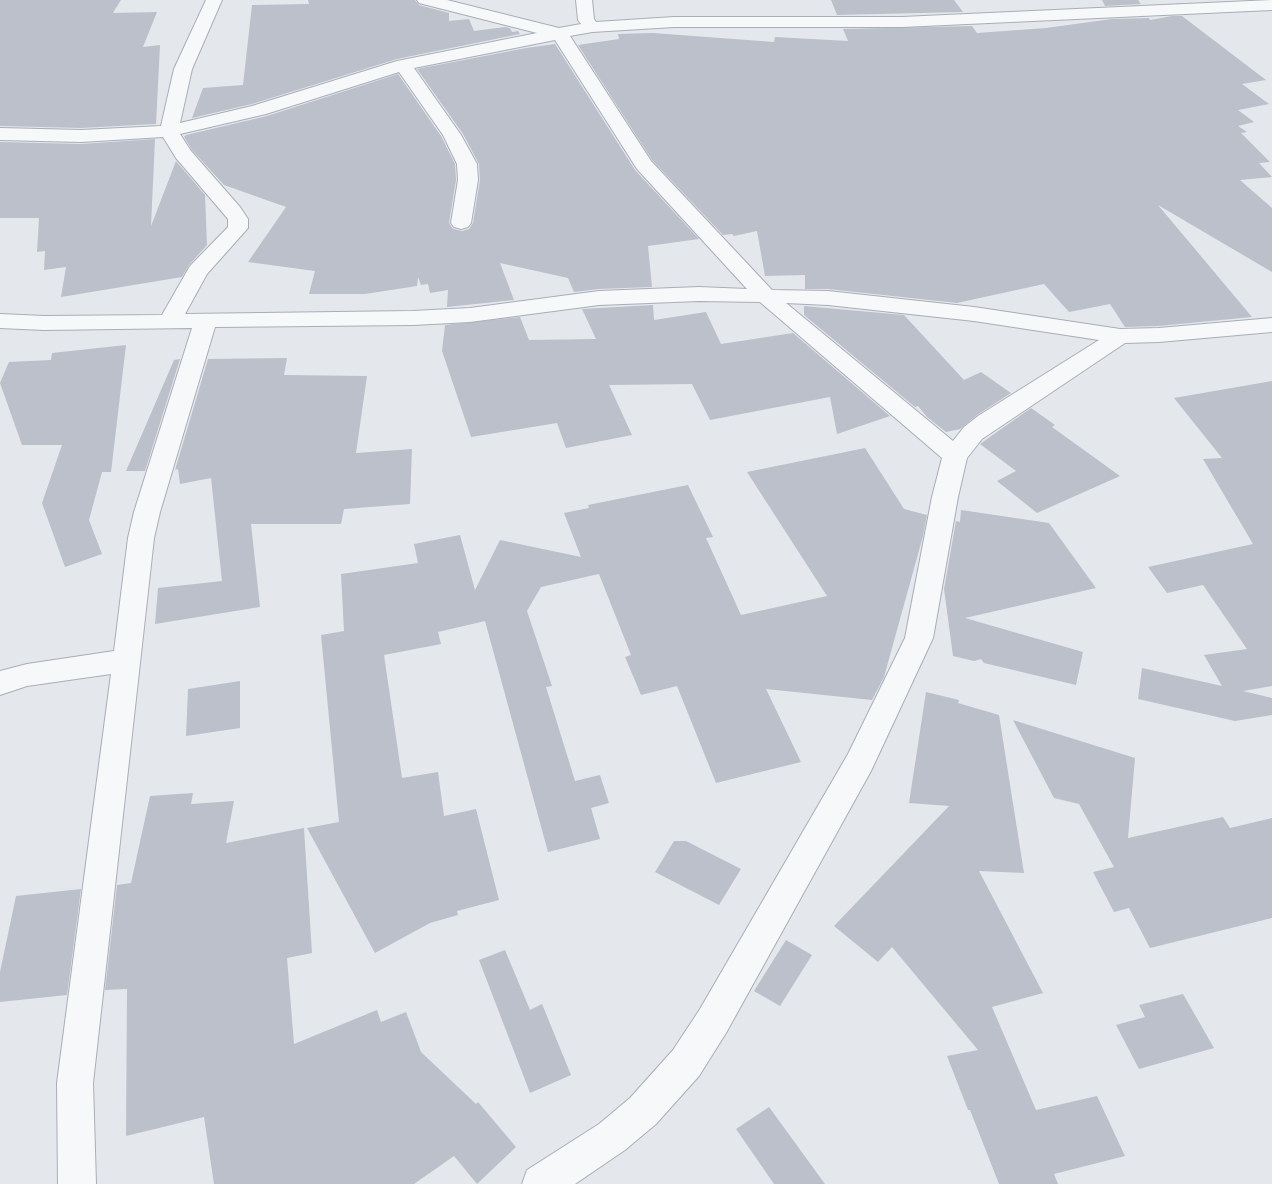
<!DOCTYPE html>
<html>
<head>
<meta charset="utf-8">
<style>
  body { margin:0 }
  canvas { display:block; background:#e4e7ec }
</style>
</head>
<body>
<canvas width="1272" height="1184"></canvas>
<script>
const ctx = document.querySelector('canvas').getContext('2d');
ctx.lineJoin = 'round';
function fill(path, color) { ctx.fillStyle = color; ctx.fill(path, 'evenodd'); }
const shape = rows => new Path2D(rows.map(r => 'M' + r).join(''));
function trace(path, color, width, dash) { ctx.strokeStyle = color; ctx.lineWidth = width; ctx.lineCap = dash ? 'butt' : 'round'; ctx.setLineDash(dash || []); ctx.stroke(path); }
fill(shape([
  [0,0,121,0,113,13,157,12,143,47,160,45,156,124,81,128,0,126],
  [308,0,415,0,419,5,449,13,449,21,469,19,474,31,505,27,510,28,512,32,518,31,520,34,397,59,252,104,192,118,203,88,243,85,252,5,309,4],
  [831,0,954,0,963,12,837,15],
  [1102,0,1138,0,1141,4,1105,6],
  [1172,16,1182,16,1266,80,1242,84,1269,104,1238,110,1254,122,1238,126,1247,132,1241,133,1270,162,1259,163,1272,177,1240,180,1272,208,1272,272,1158,205,1252,317,1159,326,1125,327,1110,304,1069,312,1044,284,957,303,828,289,805,289,805,275,765,276,757,231,734,236,732,234,723,235,652,160,578,45,619,39,618,34,653,33,774,42,775,37,848,41,843,29,972,26,977,33,1046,28,1112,19,1149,18,1150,20],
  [555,44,635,170,699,239,648,246,652,287,599,289,574,292,568,278,500,263,514,300,447,307,448,290,430,293,428,284,421,285,418,277,417,286,365,294,309,294,315,271,248,262,286,207,224,185,192,150,184,137,186,135,267,116,398,74,441,136,455,164,456,180,449,223,453,229,462,231,469,229,473,223,480,180,479,164,463,134,417,69,526,48],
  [155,139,151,226,176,161,205,195,207,245,189,265,182,277,61,297,66,267,44,270,45,251,37,252,39,218,0,218,0,142,81,144],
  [653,305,654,320,706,312,721,344,793,333,890,416,837,434,830,397,710,420,692,384,609,385,632,435,566,448,557,423,471,437,442,351,445,325,520,317,529,340,596,339,582,309],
  [804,306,904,315,964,380,981,372,1011,393,977,415,960,429,946,432,927,417,918,406,915,407,804,315],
  [126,345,111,472,102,472,89,520,102,554,65,567,42,503,62,445,22,445,0,383,9,362,51,360,52,353],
  [287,358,284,375,367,376,356,453,412,449,410,504,344,509,341,524,251,524,260,607,155,624,158,588,222,581,211,478,180,484,178,469,175,470,208,359],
  [180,359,145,471,126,471,174,360],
  [1272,381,1272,686,1243,691,1272,698,1272,715,1235,721,1138,699,1142,668,1222,686,1204,655,1247,649,1203,585,1167,593,1148,567,1253,544,1203,459,1222,458,1174,398],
  [1031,408,1055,425,1052,427,1120,476,1037,513,997,481,1016,471,980,444],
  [865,448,904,509,927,515,923,536,884,677,872,700,766,689,801,762,716,783,677,686,641,695,625,657,631,655,599,574,541,587,527,611,552,686,546,687,575,781,600,775,609,803,591,808,600,839,548,852,485,621,438,632,441,644,384,655,402,778,438,772,444,816,476,809,499,900,457,911,458,915,430,923,375,953,307,828,339,822,321,635,344,631,341,574,418,563,414,544,460,535,475,590,500,540,581,557,564,513,589,508,588,505,688,485,713,537,706,538,741,615,827,596,747,472],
  [961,510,1049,523,1096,588,965,618,1083,652,1076,685,984,663,981,659,974,661,953,656,944,589,956,521,960,522],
  [240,681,240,728,186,736,188,689],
  [926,692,959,700,958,703,999,715,1024,873,979,871,1043,993,992,1007,1036,1110,1097,1096,1125,1156,1054,1174,1058,1184,999,1184,970,1110,968,1110,947,1056,978,1050,892,947,878,962,834,926,949,806,909,803],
  [1013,720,1135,758,1128,838,1223,817,1230,828,1272,818,1272,918,1150,948,1129,908,1114,912,1093,872,1114,867,1079,804,1054,798],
  [193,793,191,804,234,801,226,843,304,828,312,953,287,958,294,1044,377,1010,381,1022,406,1012,421,1052,476,1104,478,1102,516,1147,477,1184,454,1156,414,1184,214,1184,204,1117,126,1136,127,989,105,990,117,885,131,883,150,796],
  [674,841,686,841,741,869,719,905,655,872],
  [81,889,67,995,0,1002,0,972,16,896],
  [786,940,812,955,780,1006,754,991],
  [505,950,530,1010,542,1004,571,1075,530,1093,479,960],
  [1183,994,1214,1048,1139,1069,1116,1025,1145,1017,1139,1005],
  [769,1107,825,1184,774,1184,736,1129]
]), '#bbc0ca');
const street = shape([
  [206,0,222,0,192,69,180,123,252,106,397,61,537,33,419,3,417,0,447,0,559,28,581,24,578,20,576,0,592,0,594,19,596,22,674,17,902,17,1272,0,1272,10,902,27,674,27,592,32,570,36,651,161,772,290,828,291,974,307,1120,329,1159,328,1272,318,1272,332,1159,342,1125,343,982,439,967,458,958,497,933,638,871,771,726,1033,699,1076,656,1124,625,1150,575,1184,522,1184,527,1170,599,1124,630,1098,673,1050,700,1009,848,754,905,638,932,497,942,458,760,302,699,301,599,305,470,322,413,325,215,327,160,512,154,538,93,1083,96,1184,58,1184,57,1083,111,674,27,686,0,695,0,671,27,664,114,651,128,538,134,512,192,328,44,330,0,328,0,314,44,316,162,315,190,266,228,227,228,219,176,158,163,137,81,142,0,140,0,128,81,130,161,126,174,69,206,0],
  [555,40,637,169,747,289,699,287,599,291,470,308,413,311,185,314,207,274,248,228,248,219,240,207,191,151,180,134,266,114,399,72,443,135,457,164,458,180,451,223,454,227,461,229,468,227,471,223,478,180,477,164,461,135,414,68,555,40],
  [786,303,828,305,974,321,1099,340,978,416,964,427,953,441,786,303]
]);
trace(street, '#a9aeb7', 2);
fill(street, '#f7f8fa');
</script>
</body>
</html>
